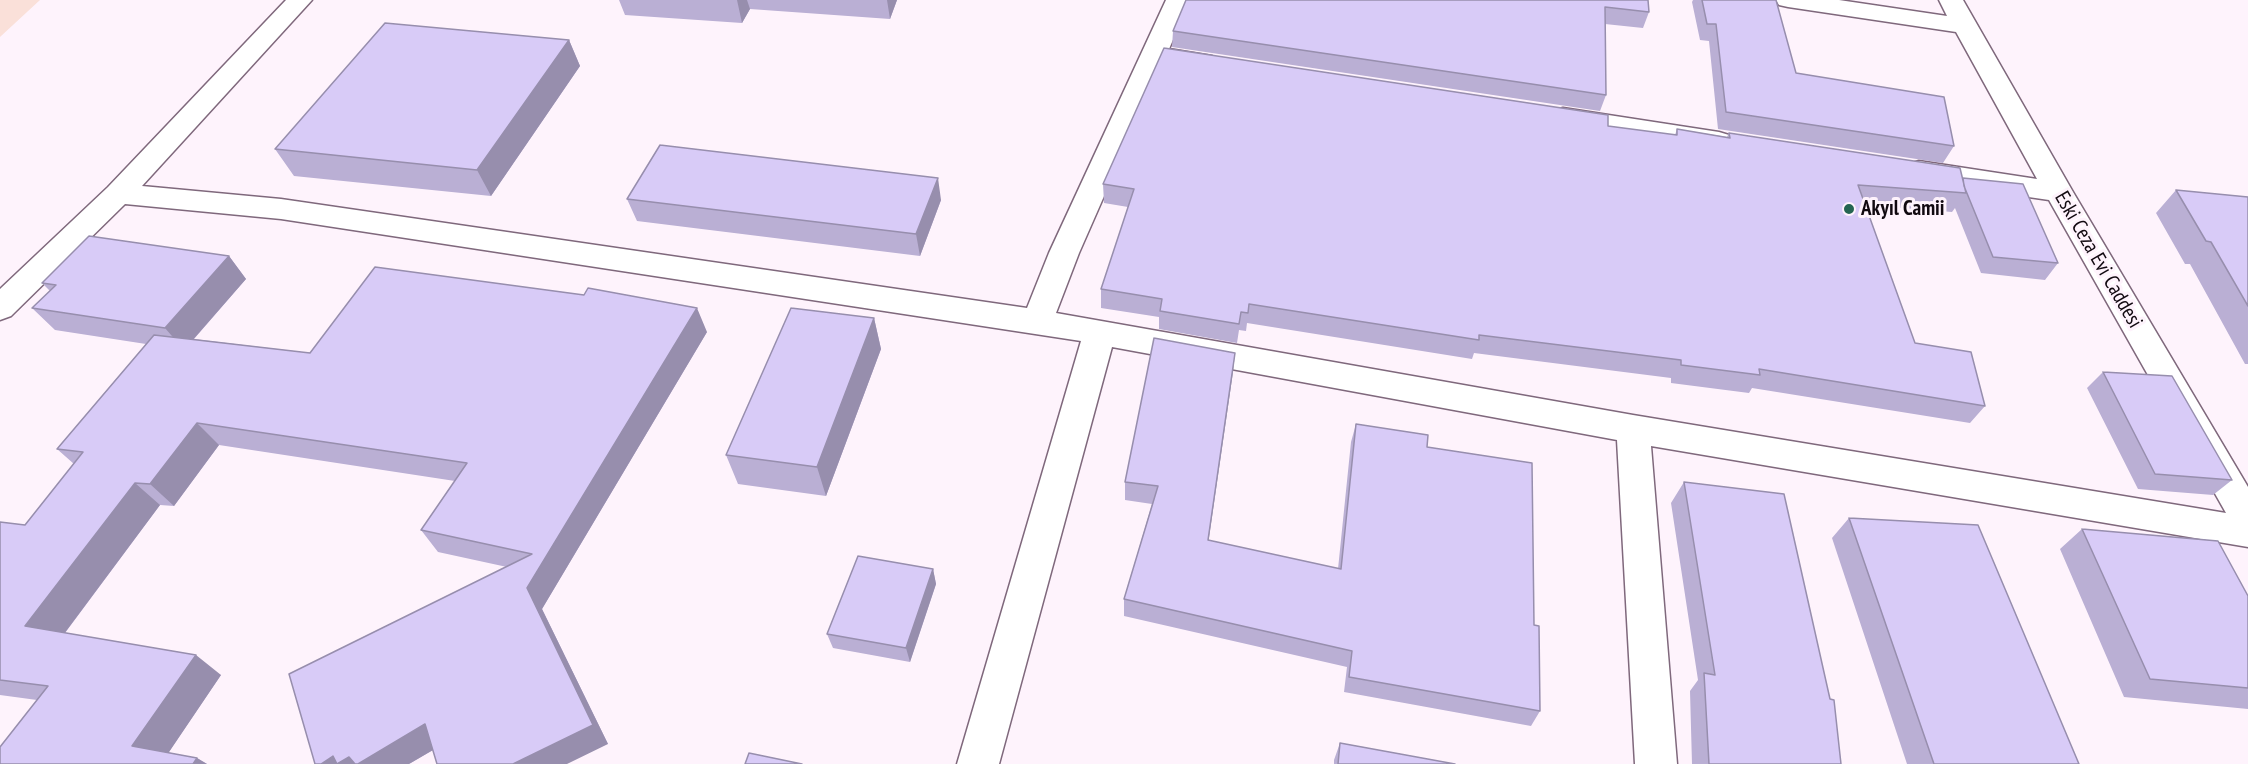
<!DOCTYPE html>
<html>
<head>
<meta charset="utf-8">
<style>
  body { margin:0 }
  canvas { display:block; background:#fef3fc }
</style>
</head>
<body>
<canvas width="2248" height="764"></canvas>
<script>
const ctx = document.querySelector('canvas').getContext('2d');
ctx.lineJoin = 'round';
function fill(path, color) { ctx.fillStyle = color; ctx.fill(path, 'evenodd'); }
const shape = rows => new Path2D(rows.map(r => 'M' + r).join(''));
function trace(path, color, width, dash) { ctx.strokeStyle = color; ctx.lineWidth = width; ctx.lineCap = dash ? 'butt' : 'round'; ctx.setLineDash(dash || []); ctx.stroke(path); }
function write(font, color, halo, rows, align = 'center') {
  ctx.font = font + ' "PT Sans Narrow",sans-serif'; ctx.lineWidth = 6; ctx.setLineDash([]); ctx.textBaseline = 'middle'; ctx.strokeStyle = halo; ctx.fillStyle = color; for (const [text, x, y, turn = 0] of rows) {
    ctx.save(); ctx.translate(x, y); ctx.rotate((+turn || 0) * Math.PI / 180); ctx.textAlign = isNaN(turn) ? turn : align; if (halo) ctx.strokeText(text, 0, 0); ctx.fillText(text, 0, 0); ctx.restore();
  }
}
fill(shape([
  [0,0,40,0,0,37]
]), '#fae0d9');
const minor = shape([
  [286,0,312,0,142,186,281,199,1027,308,1049,253,1166,0,1190,0,1169,49,1212,56,1216,62,1212,68,1203,70,1162,64,1079,253,1056,313,1633,415,2226,513,2049,200,1919,181,1909,178,1905,171,1909,164,1919,161,2037,179,1956,32,1788,7,1779,5,1776,0,1839,0,1947,16,1939,0,1963,0,2073,192,2248,487,2248,547,1651,446,1677,764,1635,764,1617,440,1112,347,999,764,957,764,1081,341,281,219,125,204,11,316,0,320,0,289,108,187,286,0],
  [1563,108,1719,132,1729,135,1733,141,1729,147,1719,150,1553,123,1549,117,1553,111,1563,108]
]);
trace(minor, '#7f687c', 3);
fill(minor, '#fff');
fill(shape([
  [619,0,897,0,890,19,750,9,742,23,625,15],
  [1648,0,1649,12,1643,28,1605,24,1606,95,1600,111,1172,47,1173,31],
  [1693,0,1702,0,1796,73,1954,146,1943,163,1718,129,1709,41,1700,40,1692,2],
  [569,40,580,66,491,196,294,176,275,149],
  [1608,126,1675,135,1677,129,1727,137,1729,133,1963,178,2058,263,2045,280,1981,273,1955,208,1952,212,1865,205,1915,343,1985,406,1970,423,1752,388,1749,393,1671,383,1671,378,1474,353,1472,359,1247,323,1246,331,1239,330,1237,343,1159,329,1159,317,1101,308,1101,289,1128,207,1104,203,1103,184],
  [2176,190,2248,197,2248,364,2245,364,2190,264,2185,264,2156,213],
  [627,199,941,200,920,256,637,221],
  [229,256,246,279,194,339,310,353,707,332,542,609,608,744,433,750,409,764,507,567,438,552,421,530,455,481,219,445,174,506,160,505,65,633,221,675,168,753,197,758,207,764,0,764,37,700,0,695,0,522,25,525,74,464,57,449,146,344,55,330,32,308,50,291,42,283],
  [874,318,881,349,826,496,738,484,726,455],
  [1235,353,1208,540,1338,569,1351,442,1356,424,1427,447,1534,625,1540,711,1531,726,1344,692,1347,667,1124,616,1124,599,1152,504,1125,500,1125,482],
  [2103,372,2232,480,2213,495,2138,489,2087,388],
  [1684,482,1830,699,1841,764,1692,764,1690,691,1698,680,1671,503],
  [1849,518,2079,764,1907,764,1832,538],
  [2082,529,2248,596,2248,709,2124,697,2060,549],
  [933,569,936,584,910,662,833,648,827,634],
  [1340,743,1455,764,1334,764,1334,760]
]), '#baafd4');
fill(shape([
  [737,0,747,0,750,9,742,23],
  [887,0,897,0,890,19],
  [569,40,580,66,491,196,477,170],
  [938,178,941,200,920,256,916,234],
  [229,256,246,279,184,350,165,328],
  [697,308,707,332,542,609,608,744,567,764,513,764,527,588],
  [874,318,881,349,826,496,817,467],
  [1235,353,1233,372,1206,558,1208,540],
  [197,423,219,445,174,506,150,484],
  [135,483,160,505,55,646,25,626],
  [933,569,936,584,910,662,906,648],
  [196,655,221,675,161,764,132,746],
  [425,724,445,743,409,764,358,764],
  [333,756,349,757,358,764,321,764],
  [197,758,207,764,193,764]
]), '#978ead');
const building = shape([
  [1186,0,1648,0,1649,12,1605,7,1606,95,1173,31,1186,0],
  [1702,0,1776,0,1796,73,1944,97,1954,146,1726,112,1716,24,1707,24,1702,0],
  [385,23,569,40,477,170,275,149,385,23],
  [1164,48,1608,115,1608,126,1677,135,1677,129,1730,138,1729,133,1960,168,1966,193,1858,185,1915,343,1971,352,1985,406,1759,369,1760,375,1681,365,1681,360,1479,335,1479,340,1249,304,1248,313,1241,312,1239,324,1160,311,1162,299,1101,289,1134,189,1103,184,1164,48],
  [660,145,938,178,916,234,627,199,660,145],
  [1963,178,2023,184,2058,263,1993,257,1964,186,1963,178],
  [2176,190,2248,197,2248,306,2211,242,2206,241,2176,190],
  [89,236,229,256,165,328,32,308,56,285,42,283,89,236],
  [375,267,584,295,588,288,697,308,527,588,593,725,513,764,437,764,425,724,358,764,355,764,349,757,337,764,333,756,321,764,315,764,289,674,532,554,421,530,467,463,197,423,150,484,135,483,25,626,196,655,132,746,197,758,193,764,0,764,0,747,48,686,0,680,0,522,25,525,83,452,57,449,154,335,310,353,375,267],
  [791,308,874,318,817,467,726,455,791,308],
  [1154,338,1235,353,1208,540,1341,569,1356,424,1428,435,1427,447,1532,463,1534,625,1539,626,1540,711,1349,677,1352,651,1124,599,1158,486,1125,482,1154,338],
  [2103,372,2172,376,2232,480,2155,474,2103,372],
  [1684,482,1784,494,1830,699,1834,700,1841,764,1709,764,1704,673,1715,675,1684,482],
  [1849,518,1978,525,2079,764,1934,764,1849,518],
  [2082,529,2218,541,2248,596,2248,688,2150,679,2082,529],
  [858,556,933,569,906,648,827,634,858,556],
  [1340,743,1455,764,1338,764,1340,743],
  [749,753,802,764,745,764,749,753]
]);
fill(building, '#d8cbf7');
trace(building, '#978ead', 1.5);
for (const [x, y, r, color] of [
  [1849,209,6,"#256552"]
]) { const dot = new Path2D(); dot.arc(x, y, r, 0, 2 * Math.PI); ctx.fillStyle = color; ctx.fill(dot); trace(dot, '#fef3fc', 2); }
write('bold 21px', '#110910', '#fef3fc', [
  ["Akyıl Camii",1861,209]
], 'left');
write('21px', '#110910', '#fef3fc', [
  ["Eski Ceza Evi Caddesi",2098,260,60]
]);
</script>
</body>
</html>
